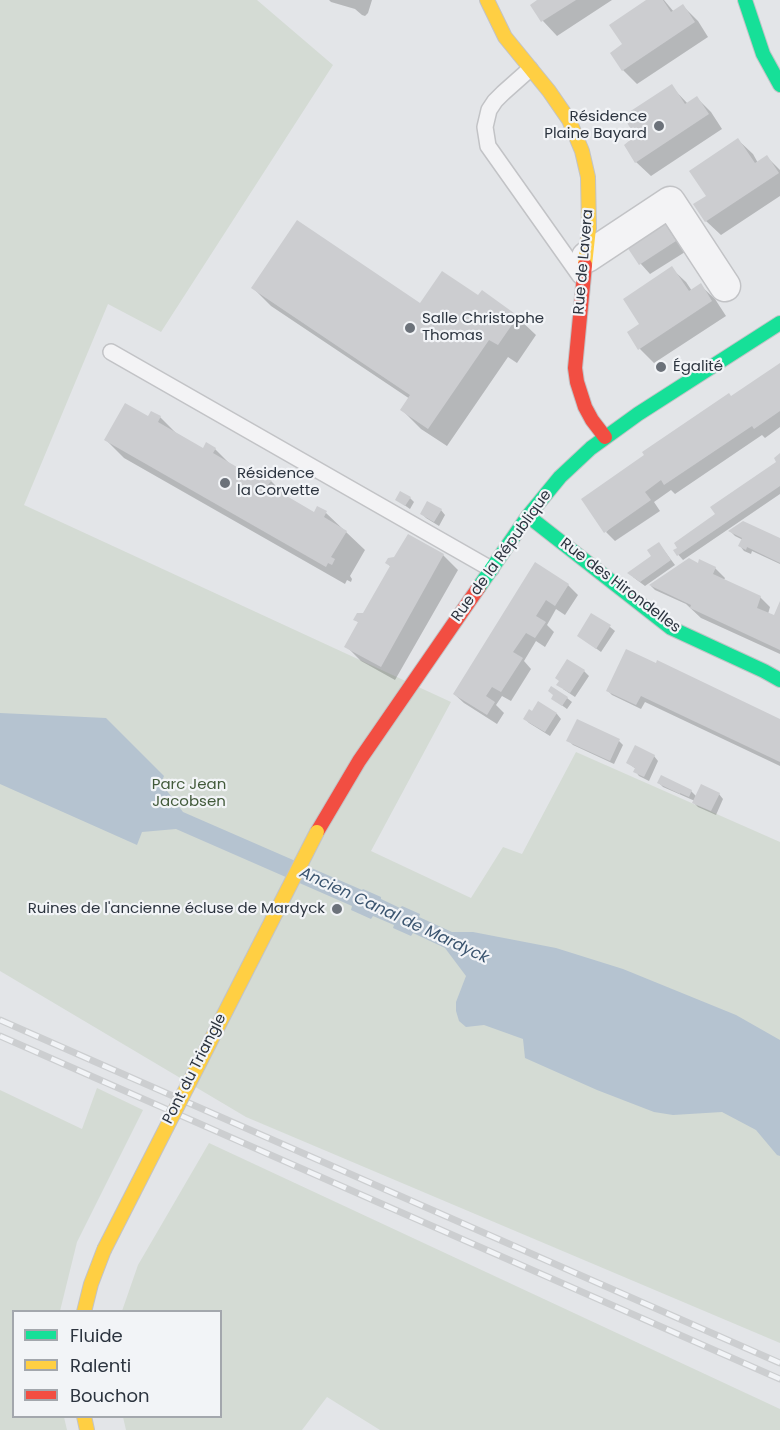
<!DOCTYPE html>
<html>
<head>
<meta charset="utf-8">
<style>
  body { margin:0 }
  #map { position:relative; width:780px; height:1430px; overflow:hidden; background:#e3e5e8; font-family:Poppins,sans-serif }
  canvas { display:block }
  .legend { position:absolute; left:12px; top:1310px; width:210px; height:108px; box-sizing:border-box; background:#f2f4f7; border:2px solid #a3a7ad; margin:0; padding:8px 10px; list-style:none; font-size:18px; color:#2c343f }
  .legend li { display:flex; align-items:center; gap:12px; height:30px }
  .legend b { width:30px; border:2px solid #a3a7ad }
</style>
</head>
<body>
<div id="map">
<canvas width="780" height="1430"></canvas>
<ul class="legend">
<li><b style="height:8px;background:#16e098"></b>Fluide</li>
<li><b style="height:8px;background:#ffcf43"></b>Ralenti</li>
<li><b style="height:8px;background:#f24e42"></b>Bouchon</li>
</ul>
</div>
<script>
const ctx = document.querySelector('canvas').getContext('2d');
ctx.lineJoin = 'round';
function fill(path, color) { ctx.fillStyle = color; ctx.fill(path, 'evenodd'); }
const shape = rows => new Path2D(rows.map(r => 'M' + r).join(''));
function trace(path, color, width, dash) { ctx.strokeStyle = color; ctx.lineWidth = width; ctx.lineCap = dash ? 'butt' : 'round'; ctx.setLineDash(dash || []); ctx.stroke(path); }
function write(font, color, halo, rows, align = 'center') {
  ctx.font = font + ' Poppins,sans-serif'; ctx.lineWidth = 4.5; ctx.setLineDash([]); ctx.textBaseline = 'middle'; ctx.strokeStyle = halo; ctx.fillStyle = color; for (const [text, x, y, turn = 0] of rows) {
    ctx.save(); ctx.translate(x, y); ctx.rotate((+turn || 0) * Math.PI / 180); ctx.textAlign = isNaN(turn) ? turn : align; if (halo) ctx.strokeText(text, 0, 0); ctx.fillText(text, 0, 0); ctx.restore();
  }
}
fill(shape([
  [0,0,257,0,333,65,161,332,108,304,24,505,451,702,371,851,471,898,503,847,522,854,576,752,780,842,780,1343,246,1117,0,971],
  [97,1088,143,1110,77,1242,60,1311,14,1312,14,1416,64,1417,67,1430,0,1430,0,1090,82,1129],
  [209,1143,780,1409,780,1430,380,1430,327,1397,302,1430,126,1430,123,1417,220,1416,220,1312,122,1311,138,1265]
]), '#d4dbd4');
fill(shape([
  [0,713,106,718,164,776,161,783,183,812,362,890,363,889,381,897,381,899,400,908,402,906,420,914,419,917,452,932,473,932,556,948,623,969,736,1015,780,1040,780,1156,777,1155,756,1130,722,1112,673,1115,654,1112,597,1090,525,1058,523,1039,484,1025,466,1027,459,1021,456,1011,456,1002,466,976,445,948,413,933,411,936,393,928,394,925,373,916,371,919,351,910,352,906,176,829,142,832,137,845,0,784]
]), '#b5c3d0');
fill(shape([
  [329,0,372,0,368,13,365,16,362,15,355,9,331,2],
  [540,0,612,0,557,36,543,21,532,5],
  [649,0,664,0,674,12,683,6,698,21,708,37,637,84,623,70,624,45],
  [671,86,688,104,697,98,711,112,722,129,651,176,636,162,637,137],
  [738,140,753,154,758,163,767,157,780,170,780,196,721,235,706,221,708,197],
  [664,224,674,234,685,252,650,274,641,264,629,247],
  [671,268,686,282,692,291,700,285,715,299,726,316,654,363,640,349,641,324],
  [253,288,420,305,479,297,517,317,536,335,517,363,508,357,447,446,421,429,402,410,410,399,271,306],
  [780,365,780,427,765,438,762,435,675,494,671,490,654,502,660,511,615,541,606,532,732,397],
  [160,417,177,434,204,450,215,449,231,465,260,482,271,481,288,498,315,514,326,513,365,550,350,576,352,579,351,582,347,580,345,584,124,458,106,440,149,418],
  [780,455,780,494,683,560,675,551,778,462],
  [410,498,414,502,410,509,397,500],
  [441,510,445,515,439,526,426,518,422,514],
  [731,532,780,540,780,564,752,551,751,554,744,551,740,546,743,540,735,536],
  [408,536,443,555,458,570,395,680,361,661,346,646,359,623,355,619,364,614,391,567,387,563,395,559],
  [663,549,675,565,645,586,633,577],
  [535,564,568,585,578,595,565,615,556,609,547,625,554,632,545,647,536,641,524,661,531,669,511,701,502,696,496,705,504,713,497,724,464,703,454,694],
  [715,568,725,578,724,580,760,597,770,607,768,614,774,617,780,606,780,654,701,618,686,604,655,590,651,586],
  [592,615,610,627,615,631,601,652,579,636],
  [627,651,780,720,780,766,645,702,641,709,612,695,607,690],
  [568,661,584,671,589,676,575,697,563,689,561,681],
  [567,698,572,702,567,709,553,699],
  [539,703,557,714,561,719,550,736,529,723,525,719,532,713],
  [568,740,619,741,623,745,614,764,573,745],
  [654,756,658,761,649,781,639,776,635,771,636,769,628,763],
  [659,783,691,791,697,797,719,794,723,799,716,815,698,807,694,803,695,801,663,787]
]), '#0003');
fill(shape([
  [537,0,576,0,541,22,530,5],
  [646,0,663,0,671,12,683,4,695,22,622,71,610,53,622,44,609,25],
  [672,84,685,104,697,96,709,114,635,163,624,145,635,136,623,116],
  [738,138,755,163,767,155,779,173,705,222,693,204,706,196,689,171],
  [297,220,420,303,442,271,478,295,482,290,518,316,498,345,489,340,428,429,400,410,410,395,251,288],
  [664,222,676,241,639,265,627,247],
  [672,266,689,291,701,283,712,301,638,350,627,332,639,324,623,299],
  [780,363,780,411,754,429,752,426,664,485,661,480,645,492,651,500,604,533,581,499,644,455,642,452,729,393,731,396],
  [125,403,148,416,151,411,161,416,158,422,203,448,206,442,216,448,213,453,259,480,262,474,272,480,268,485,314,512,317,506,327,511,324,517,347,531,331,557,335,559,332,565,328,563,326,567,104,440],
  [780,453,780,486,677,556,673,550,677,548,674,543,715,514,710,507,776,462,774,458],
  [400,491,411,497,405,506,395,500],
  [427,501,442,509,434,522,420,514],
  [743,521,780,538,780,563,747,547,746,550,738,546,742,538,728,531],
  [408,534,444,554,381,667,344,647,358,622,353,620,357,613,363,613,390,566,385,563,388,558,394,557],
  [659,542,671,560,640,582,627,573,651,556,647,550],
  [689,558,698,563,699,559,716,567,713,574,761,596,757,608,774,615,780,601,780,650,690,608,691,605,649,585],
  [535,562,569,584,555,606,546,600,536,616,546,622,535,638,526,633,513,652,523,658,501,692,492,687,486,696,495,702,487,715,453,694],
  [591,613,611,625,596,649,577,636],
  [626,649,656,663,657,660,780,719,780,762,641,696,636,705,606,691],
  [567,659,585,670,570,693,556,685,559,681,555,678],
  [551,686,568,697,562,706,551,699,553,695,548,691],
  [538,701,557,713,545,732,523,719,529,709,532,711],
  [577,719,620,739,610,761,566,741],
  [635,745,655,755,644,777,633,772,635,768,626,763],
  [661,775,692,790,689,797,680,793,680,794,657,783],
  [701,784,720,793,711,811,692,803]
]), '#cccdd0');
const lane = shape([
  [530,69,503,93,495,101,489,110,485,127,488,146,580,276],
  [111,352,491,569]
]);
const street = shape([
  [587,257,670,202,725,286]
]);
const fast = shape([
  [745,0,763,54,780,85],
  [528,516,671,628,764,671,780,680],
  [479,587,528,516,560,477,591,448,638,414,780,323]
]);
const slow = shape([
  [487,0,505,37,549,91,569,120,582,151,588,177,589,228,585,265],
  [84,1312,91,1284,104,1250],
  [84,1416,87,1430]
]);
const jam = shape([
  [585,265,575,368,577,382,585,407,592,420,605,437],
  [317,832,359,761,479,587]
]);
trace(lane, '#c2c3c6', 18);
trace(street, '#c2c3c6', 33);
trace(fast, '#c2c3c6', 16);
trace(slow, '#c2c3c6', 16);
trace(jam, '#c2c3c6', 16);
trace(lane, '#f3f3f5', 15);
trace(street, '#f3f3f5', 30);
trace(fast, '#16e098', 14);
trace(slow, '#ffcf43', 14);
trace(jam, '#f24e42', 14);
const rail = shape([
  [0,1020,780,1363],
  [0,1036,780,1379]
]);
trace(rail, '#ccced0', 7);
trace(rail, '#f2f4f7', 4.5, [14]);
const slowBridge = shape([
  [104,1250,317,832]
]);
trace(slowBridge, '#c2c3c6', 16, []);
trace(slowBridge, '#ffcf43', 14);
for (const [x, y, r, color] of [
  [659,126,6,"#6c727a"],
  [410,328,6,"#6c727a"],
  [661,367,6,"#6c727a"],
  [225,483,6,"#6c727a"],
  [337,909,6,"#6c727a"]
]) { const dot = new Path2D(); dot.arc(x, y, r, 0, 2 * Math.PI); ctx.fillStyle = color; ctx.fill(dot); trace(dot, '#f2f4f7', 2); }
write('15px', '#2c343f', '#f2f4f7', [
  ["Résidence",647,117,"right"],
  ["Plaine Bayard",647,134,"right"],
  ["Salle Christophe",422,319],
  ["Thomas",422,336],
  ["Égalité",673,367],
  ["Résidence",237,474],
  ["la Corvette",237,491],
  ["Ruines de l'ancienne écluse de Mardyck",325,909,"right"]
], 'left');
write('15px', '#2c343f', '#f2f4f7', [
  ["Rue de Lavera",584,262,-85],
  ["Rue de la République",502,556,-54],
  ["Rue des Hirondelles",620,586,37],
  ["Pont du Triangle",195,1069,-63]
]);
write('15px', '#425a3a', '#f2f4f7', [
  ["Parc Jean",189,785],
  ["Jacobsen",189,802]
]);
write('italic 16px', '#3a546f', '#f2f4f7', [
  ["Ancien Canal de Mardyck",394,916,25]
]);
</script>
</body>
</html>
